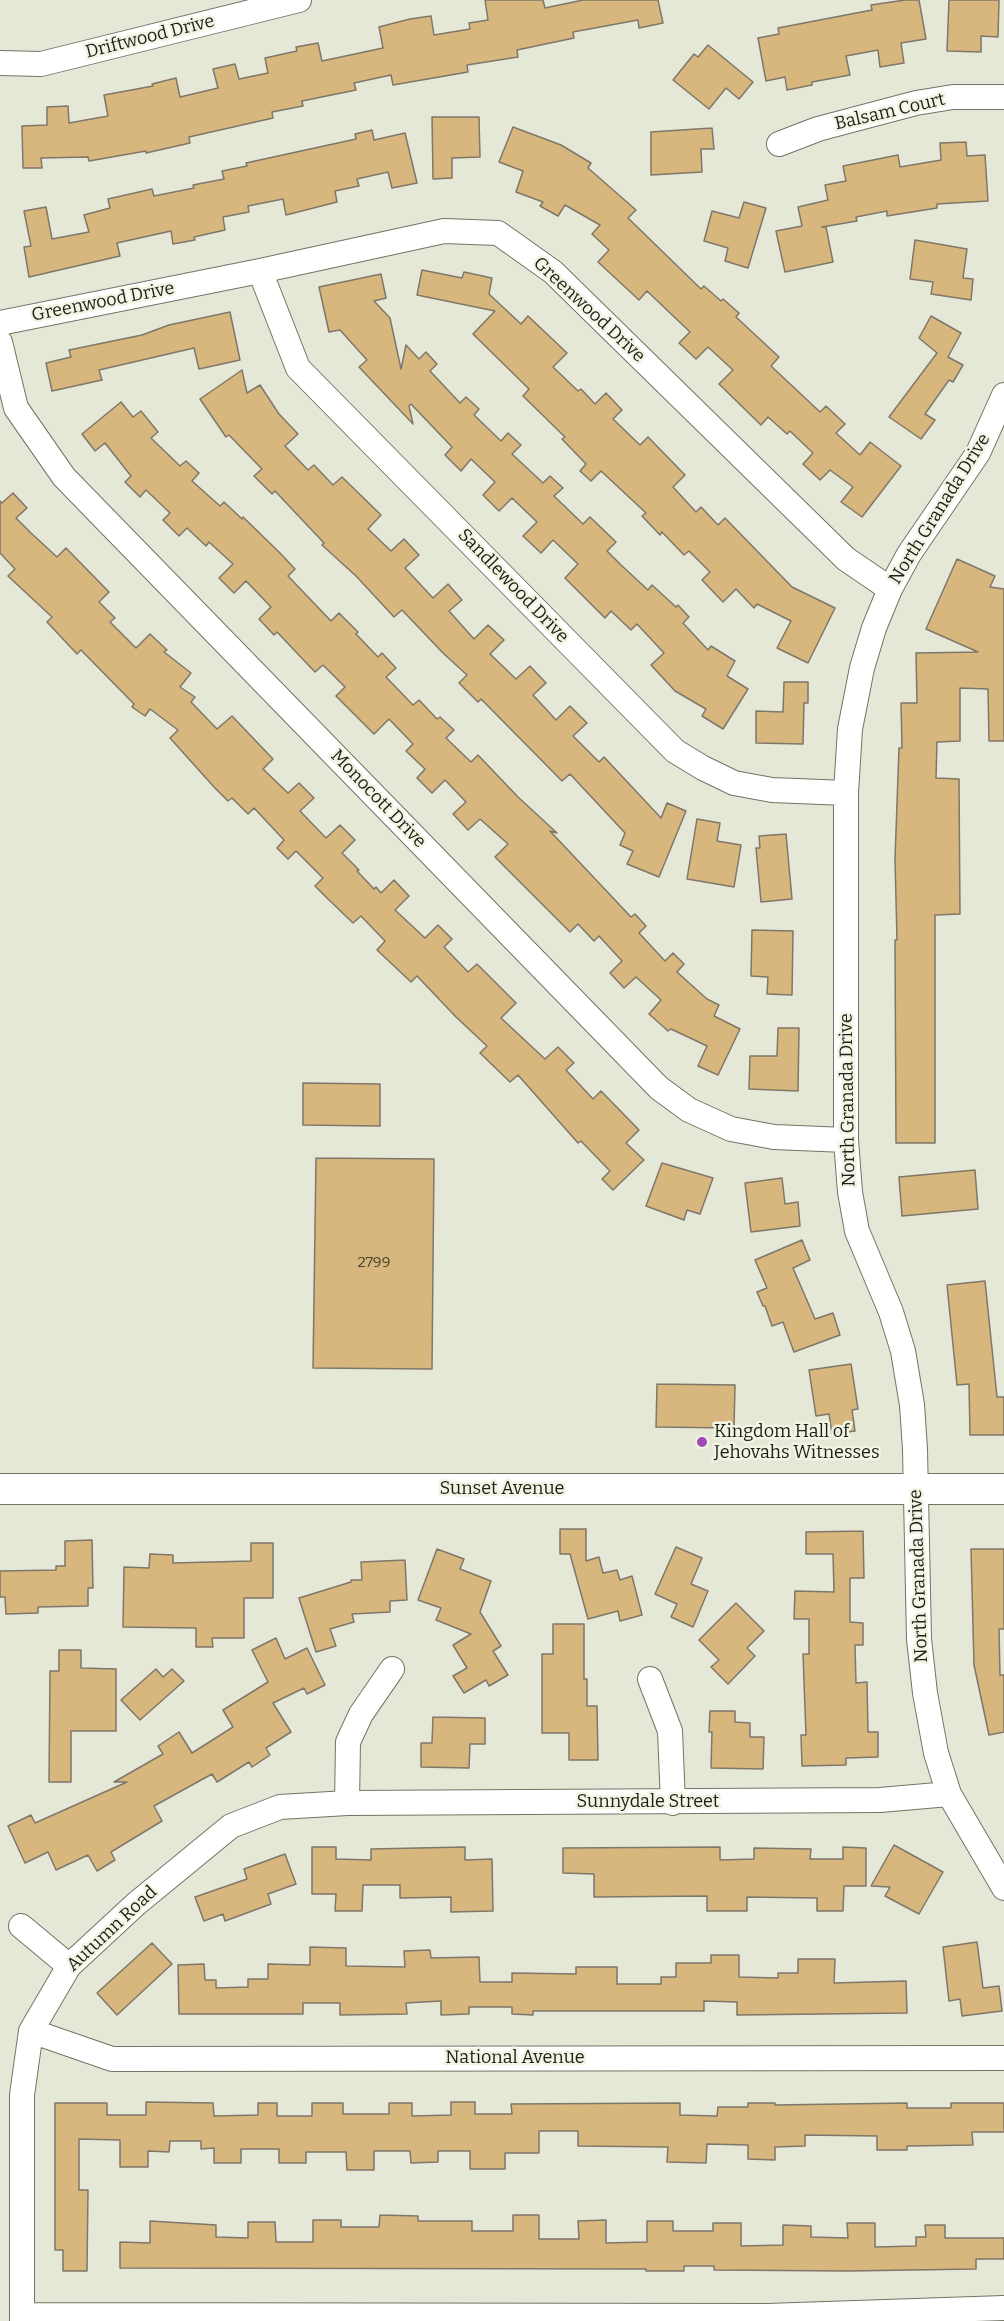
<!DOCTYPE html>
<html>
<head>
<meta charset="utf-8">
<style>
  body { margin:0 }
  canvas { display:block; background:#e6e8d7 }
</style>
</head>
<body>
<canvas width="1004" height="2321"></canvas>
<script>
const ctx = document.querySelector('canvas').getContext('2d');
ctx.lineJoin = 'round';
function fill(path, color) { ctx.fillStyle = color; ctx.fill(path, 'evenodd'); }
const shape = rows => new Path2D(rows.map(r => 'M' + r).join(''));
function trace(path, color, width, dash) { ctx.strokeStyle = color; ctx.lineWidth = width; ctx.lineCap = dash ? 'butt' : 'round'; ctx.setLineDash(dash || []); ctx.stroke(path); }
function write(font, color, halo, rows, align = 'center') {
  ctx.font = font + ' Bitter,serif'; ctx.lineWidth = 5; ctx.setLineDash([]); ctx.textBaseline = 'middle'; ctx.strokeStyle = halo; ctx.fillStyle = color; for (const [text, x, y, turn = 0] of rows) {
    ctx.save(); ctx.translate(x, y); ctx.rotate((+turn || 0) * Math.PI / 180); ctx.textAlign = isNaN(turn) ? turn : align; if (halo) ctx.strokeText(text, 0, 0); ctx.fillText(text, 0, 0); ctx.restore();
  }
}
const building = shape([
  [485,0,543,0,545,8,583,0,658,0,663,23,639,28,638,20,573,32,574,38,517,50,518,57,467,65,468,72,393,85,391,75,354,83,356,90,302,101,303,106,272,112,273,118,189,137,190,143,146,153,146,151,89,161,88,157,41,158,42,168,23,168,22,126,47,125,47,107,68,106,69,123,108,116,104,95,153,86,152,84,176,78,180,97,218,88,213,69,235,64,239,79,268,73,265,58,297,51,296,47,318,43,322,61,383,48,379,27,410,19,431,16,434,35,470,29,469,23,488,20,485,0],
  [905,0,919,0,926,39,901,43,904,63,880,67,878,50,846,56,850,75,812,82,812,85,787,90,785,77,766,81,758,38,779,34,778,28,872,10,871,5,905,0],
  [949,0,999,0,998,37,981,36,981,52,947,51,949,0],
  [708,45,753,82,739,99,726,88,709,109,673,80,694,54,698,57,708,45],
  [432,117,479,117,480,157,452,158,452,178,433,179,432,117],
  [513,127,561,145,591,163,588,168,636,210,628,218,701,289,704,286,721,301,723,299,739,313,736,317,779,357,771,366,820,412,826,406,845,424,836,433,860,455,870,442,901,466,862,517,841,502,853,487,830,470,820,480,803,464,813,453,790,431,787,434,768,417,761,425,719,384,733,370,708,347,696,359,679,343,690,332,647,291,639,300,598,262,609,250,592,234,600,225,565,205,558,216,540,206,543,202,516,192,523,171,499,162,513,127],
  [712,128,714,149,701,149,702,172,651,175,651,132,712,128],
  [372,130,374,140,405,133,417,183,392,188,388,172,357,179,359,186,335,191,337,202,286,215,283,199,248,206,249,212,223,217,225,230,194,237,195,240,173,244,171,231,117,243,120,256,29,277,24,247,31,246,24,211,46,207,52,239,89,232,84,215,110,208,108,199,152,189,154,196,194,188,193,185,224,179,222,171,247,166,246,163,356,139,355,134,372,130],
  [966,142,967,156,985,155,988,201,937,204,937,208,887,216,887,211,856,217,857,221,822,227,826,227,833,262,785,272,776,231,802,226,798,207,828,200,825,185,846,181,843,166,898,155,900,167,941,160,940,143,966,142],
  [744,202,766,208,748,268,725,261,728,248,704,241,712,211,739,218,744,202],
  [915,240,967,249,963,278,973,279,971,300,931,294,933,282,910,279,915,240],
  [422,270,462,278,464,272,492,278,489,294,521,324,528,316,567,353,553,367,578,391,581,389,595,404,606,393,622,410,613,419,640,445,648,437,685,475,673,487,696,512,701,507,718,525,725,518,792,587,835,608,808,663,777,648,791,621,757,604,754,608,736,589,723,602,702,580,710,572,689,551,684,555,662,532,660,535,642,516,646,513,601,471,591,481,580,471,586,464,562,439,565,437,523,396,529,389,473,334,495,311,417,295,422,270],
  [381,274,386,298,374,301,390,318,401,369,406,345,419,359,426,352,437,364,430,371,460,403,466,397,479,409,474,415,501,441,508,433,521,445,512,454,543,483,550,476,563,488,554,496,583,524,590,517,616,542,607,551,621,565,648,590,652,585,676,607,678,605,689,617,683,623,708,650,711,646,735,661,727,676,748,689,723,729,702,716,706,709,675,691,651,665,664,653,637,624,631,630,611,611,605,618,565,578,578,564,553,540,541,553,523,536,537,522,512,498,499,511,483,495,495,482,471,459,461,471,445,455,452,447,411,404,409,406,413,424,359,367,367,360,340,330,329,332,319,287,381,274],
  [230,312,240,360,199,369,194,348,99,370,102,380,52,391,46,363,71,357,69,350,142,335,169,325,230,312],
  [931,316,961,333,948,357,963,365,953,382,949,380,925,414,935,420,921,439,889,417,937,353,919,338,931,316],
  [242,370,247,393,260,385,279,414,298,434,285,446,308,470,314,465,333,485,342,477,381,515,368,529,391,551,404,539,419,555,405,568,433,598,448,584,462,600,449,611,474,639,488,625,504,640,490,654,516,679,530,666,546,683,533,695,556,720,570,706,587,723,573,736,599,762,604,757,661,818,667,803,686,811,659,877,627,864,633,851,620,845,625,833,570,774,562,781,481,699,478,702,459,683,467,675,443,653,402,610,394,617,356,576,322,545,324,543,275,491,272,494,254,476,262,469,229,435,226,437,200,399,242,370],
  [121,402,133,417,141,411,158,432,151,438,180,466,186,461,199,473,192,481,220,506,224,502,242,519,243,517,280,553,295,569,288,576,331,621,339,613,358,632,356,634,378,657,382,653,396,668,386,677,413,705,419,700,437,719,440,717,454,730,446,738,471,762,478,755,518,797,557,833,550,831,631,917,635,914,646,926,639,933,665,961,673,953,684,964,677,972,707,999,719,1005,714,1016,740,1029,718,1075,698,1066,707,1046,671,1029,668,1031,649,1014,661,1000,636,977,624,988,610,973,622,961,599,936,594,941,578,924,570,932,495,857,508,844,480,819,468,830,453,814,466,802,445,780,432,793,417,778,425,769,406,751,413,744,389,719,374,734,336,696,345,687,323,665,315,672,277,632,274,635,259,619,271,607,246,581,234,593,219,578,233,564,209,542,206,546,187,528,179,536,163,520,170,513,146,490,140,497,125,482,131,476,105,443,95,451,82,434,121,402],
  [13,493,27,508,16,518,31,533,57,557,66,548,109,592,99,602,115,618,110,622,136,648,150,634,167,650,164,652,191,673,180,687,195,697,191,702,217,729,232,716,273,759,263,769,288,793,299,783,314,798,300,811,326,838,340,825,355,840,342,853,359,870,357,871,374,889,376,887,381,893,394,880,409,896,395,910,425,938,438,925,452,939,444,947,468,972,477,964,516,1003,501,1018,545,1059,558,1047,574,1063,566,1070,593,1099,601,1091,639,1130,626,1143,644,1160,613,1190,602,1179,610,1171,581,1141,578,1143,518,1075,510,1082,480,1053,487,1046,456,1017,417,976,411,982,377,950,385,941,361,916,353,923,329,900,315,886,323,878,296,851,288,859,277,848,284,840,254,808,248,814,232,798,228,801,214,787,170,738,178,730,150,709,145,716,132,707,134,704,81,650,77,654,47,622,52,617,8,576,15,569,0,553,0,501,2,503,13,493],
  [957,559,995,576,990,587,1004,589,1004,741,989,741,988,689,960,688,960,741,937,742,936,778,959,779,960,914,935,915,935,1143,896,1143,895,940,897,940,895,859,899,748,902,748,901,703,917,703,916,653,978,652,926,629,957,559],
  [784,682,808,682,808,703,804,703,803,744,756,743,756,711,783,712,784,682],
  [697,819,720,823,717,841,741,845,734,887,687,879,697,819],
  [786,834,792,899,761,902,756,848,760,848,759,836,786,834],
  [752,930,793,931,792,995,767,994,768,977,751,976,752,930],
  [778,1028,799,1028,798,1091,749,1089,750,1056,777,1056,778,1028],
  [303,1083,380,1084,380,1126,303,1125,303,1083],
  [316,1158,434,1159,432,1369,313,1368,316,1158],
  [662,1163,713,1178,700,1214,687,1210,684,1220,646,1206,662,1163],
  [975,1170,978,1209,902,1216,899,1177,975,1170],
  [782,1178,785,1204,798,1202,800,1226,751,1232,745,1183,782,1178],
  [802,1240,810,1260,793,1268,815,1319,833,1313,840,1335,794,1352,783,1322,772,1326,765,1306,763,1306,757,1292,767,1288,755,1260,802,1240],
  [985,1281,997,1397,1004,1397,1004,1435,970,1435,969,1384,957,1385,947,1285,985,1281],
  [851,1364,858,1409,852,1410,855,1431,832,1434,829,1414,816,1416,809,1370,851,1364],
  [657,1384,735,1385,734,1428,656,1427,657,1384],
  [560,1529,586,1529,586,1561,599,1557,603,1573,617,1570,620,1580,632,1576,642,1615,620,1621,618,1611,588,1619,570,1554,560,1554,560,1529],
  [863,1531,864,1578,850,1578,850,1622,863,1623,863,1645,855,1645,856,1683,867,1682,868,1732,878,1732,878,1757,846,1758,846,1765,802,1766,801,1735,806,1735,803,1654,809,1654,809,1619,794,1619,795,1591,834,1592,833,1554,806,1554,806,1532,863,1531],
  [92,1540,93,1588,88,1588,88,1606,38,1607,38,1613,6,1614,5,1597,0,1597,0,1571,56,1570,56,1566,65,1566,65,1541,92,1540],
  [251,1543,273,1543,273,1598,244,1598,244,1638,212,1638,213,1647,196,1647,196,1628,123,1627,124,1567,149,1568,150,1554,173,1555,173,1563,251,1561,251,1543],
  [676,1547,702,1558,691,1584,708,1591,693,1627,671,1617,677,1604,655,1594,676,1547],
  [437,1549,464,1559,460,1569,491,1581,480,1612,501,1646,493,1651,508,1675,489,1686,486,1680,464,1693,453,1676,467,1668,453,1645,471,1634,436,1620,441,1608,418,1600,437,1549],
  [971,1549,1004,1549,1004,1629,999,1629,1000,1675,1004,1675,1004,1732,989,1735,974,1665,971,1549],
  [405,1560,407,1600,390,1601,390,1612,352,1614,354,1622,330,1629,336,1646,316,1652,299,1598,351,1582,351,1580,362,1580,361,1562,405,1560],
  [736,1603,764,1631,747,1648,755,1656,728,1684,711,1667,719,1660,699,1640,736,1603],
  [553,1624,584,1624,584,1679,587,1679,587,1706,597,1706,598,1760,569,1760,569,1733,542,1733,542,1654,553,1654,553,1624],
  [276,1638,285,1659,307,1648,325,1685,307,1694,304,1688,273,1703,291,1732,266,1748,270,1755,252,1767,249,1762,217,1782,212,1774,154,1806,162,1821,111,1852,115,1860,97,1871,88,1855,56,1870,48,1852,25,1863,8,1826,31,1815,35,1823,127,1782,114,1782,163,1754,158,1746,179,1732,192,1753,233,1727,223,1710,268,1682,252,1650,276,1638],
  [59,1650,81,1650,81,1668,116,1669,116,1731,71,1731,71,1782,49,1782,50,1671,59,1671,59,1650],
  [156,1669,163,1677,172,1669,184,1681,140,1720,121,1700,156,1669],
  [710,1711,735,1711,735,1722,750,1723,750,1737,764,1737,763,1769,711,1768,712,1732,709,1732,710,1711],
  [433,1717,485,1718,485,1744,470,1744,469,1768,421,1767,421,1743,432,1743,433,1717],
  [894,1845,943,1872,919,1914,885,1896,890,1887,871,1886,894,1845],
  [312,1847,336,1847,336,1859,371,1860,371,1849,465,1847,465,1860,492,1859,493,1911,451,1912,451,1897,400,1898,400,1885,363,1885,362,1911,335,1911,336,1894,312,1894,312,1847],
  [720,1847,720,1860,754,1859,754,1848,811,1849,810,1859,843,1859,843,1847,866,1848,866,1886,844,1886,843,1911,817,1911,817,1898,747,1897,747,1911,707,1911,707,1896,594,1897,594,1874,563,1873,563,1848,720,1847],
  [285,1854,296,1884,268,1894,271,1904,225,1921,223,1914,204,1921,195,1897,247,1879,244,1869,285,1854],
  [977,1942,983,1988,999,1986,1002,2011,962,2016,960,1999,949,2001,943,1947,977,1942],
  [152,1943,172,1964,117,2015,97,1993,152,1943],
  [310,1947,346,1948,346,1966,405,1967,404,1951,430,1950,431,1958,479,1957,480,1982,512,1982,512,1973,576,1974,576,1967,617,1967,617,1984,661,1984,661,1977,676,1977,676,1963,711,1963,711,1955,739,1955,739,1977,778,1978,778,1973,798,1973,798,1959,835,1959,834,1983,906,1981,907,2013,737,2015,737,2002,704,2001,704,2011,533,2011,533,2015,512,2014,512,2007,469,2007,469,2014,441,2015,441,2001,406,2003,407,2014,340,2015,340,2003,303,2003,303,2014,179,2014,178,1965,204,1964,205,1980,216,1980,216,1988,248,1987,248,1979,268,1979,268,1964,310,1965,310,1947],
  [146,2102,213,2103,214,2116,258,2115,258,2103,277,2103,277,2116,312,2116,312,2103,343,2103,343,2114,389,2114,389,2103,412,2103,412,2116,451,2115,451,2102,475,2102,475,2114,512,2114,511,2104,680,2103,680,2115,717,2116,718,2107,748,2107,748,2103,775,2103,775,2105,907,2103,907,2108,951,2108,951,2103,1004,2103,1004,2132,972,2132,973,2145,907,2146,907,2150,877,2150,877,2136,805,2135,805,2146,775,2147,775,2160,748,2159,748,2145,707,2144,706,2163,667,2162,668,2147,578,2146,578,2131,539,2131,539,2153,505,2153,505,2169,470,2169,470,2151,438,2151,438,2162,411,2163,410,2151,374,2151,374,2170,347,2170,346,2152,306,2152,306,2163,279,2163,279,2149,241,2149,241,2163,214,2163,214,2148,201,2149,201,2141,170,2141,169,2152,148,2151,148,2167,120,2167,120,2140,79,2139,79,2190,88,2190,87,2271,63,2271,63,2250,55,2250,55,2103,107,2103,107,2115,146,2115,146,2102],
  [380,2215,418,2216,418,2221,472,2221,472,2231,513,2231,513,2215,539,2215,539,2239,579,2239,578,2221,606,2220,606,2243,647,2242,647,2221,673,2221,673,2231,713,2231,713,2223,741,2223,741,2246,783,2245,783,2225,811,2226,811,2237,848,2238,847,2223,875,2223,875,2247,916,2246,916,2237,926,2237,925,2225,945,2225,945,2238,1004,2238,1004,2259,976,2259,976,2269,848,2271,714,2270,714,2266,684,2266,684,2271,646,2271,646,2269,120,2268,120,2242,150,2243,150,2221,216,2225,216,2237,248,2238,248,2222,275,2222,276,2242,313,2242,313,2220,341,2220,341,2227,379,2227,380,2215]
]);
fill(building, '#d7b77d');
trace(building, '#7f7769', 1.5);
const minor = shape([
  [0,63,41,64,299,0],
  [779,144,818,129,916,103,953,97,1004,97],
  [260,271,298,368,675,751,703,768,734,783,772,790,846,793],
  [0,323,260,271,444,231,498,233,553,272,846,559,890,589],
  [0,342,16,408,64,477,659,1088,689,1110,731,1129,774,1137,846,1140],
  [1004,395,978,453,909,554,890,589,874,628,862,668,850,729,846,793,846,1140,850,1192,857,1231,891,1312,903,1351,912,1405,915,1449,919,1639,925,1693,936,1753,949,1794,1004,1888],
  [650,1679,670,1731,673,1803],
  [347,1803,348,1742,361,1714,392,1669],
  [21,1926,69,1966],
  [31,2031,112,2059,1004,2058],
  [22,2315,767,2316,1004,2308],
  [22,2321,22,2095,31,2031,69,1966,136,1904,231,1826,280,1807,347,1803,880,1800,949,1794]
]);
const major = shape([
  [0,1489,1004,1489]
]);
trace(minor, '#727464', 26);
trace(major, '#727464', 32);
trace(minor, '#fff', 24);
trace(major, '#fff', 30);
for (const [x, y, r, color] of [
  [702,1442,6,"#9e49b6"]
]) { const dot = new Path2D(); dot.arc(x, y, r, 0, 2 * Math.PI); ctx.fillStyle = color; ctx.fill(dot); trace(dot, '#f3f5e4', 2); }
write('15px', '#4c4531', null, [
  ["2799",374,1263]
]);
write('18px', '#1e1f18', '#f3f5e4', [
  ["Driftwood Drive",150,37,-14],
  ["Balsam Court",890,112,-13],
  ["Greenwood Drive",103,302,-11],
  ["Greenwood Drive",589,310,43],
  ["North Granada Drive",940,509,-58],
  ["Sandlewood Drive",513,586,46],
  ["Monocott Drive",378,799,46],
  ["North Granada Drive",848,1100,-91],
  ["Sunset Avenue",502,1489],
  ["North Granada Drive",919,1576,-92],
  ["Sunnydale Street",648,1802],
  ["Autumn Road",112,1929,-43],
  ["National Avenue",515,2058]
]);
write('18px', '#1e1f18', '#f3f5e4', [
  ["Kingdom Hall of",714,1432],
  ["Jehovahs Witnesses",714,1453]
], 'left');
</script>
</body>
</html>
